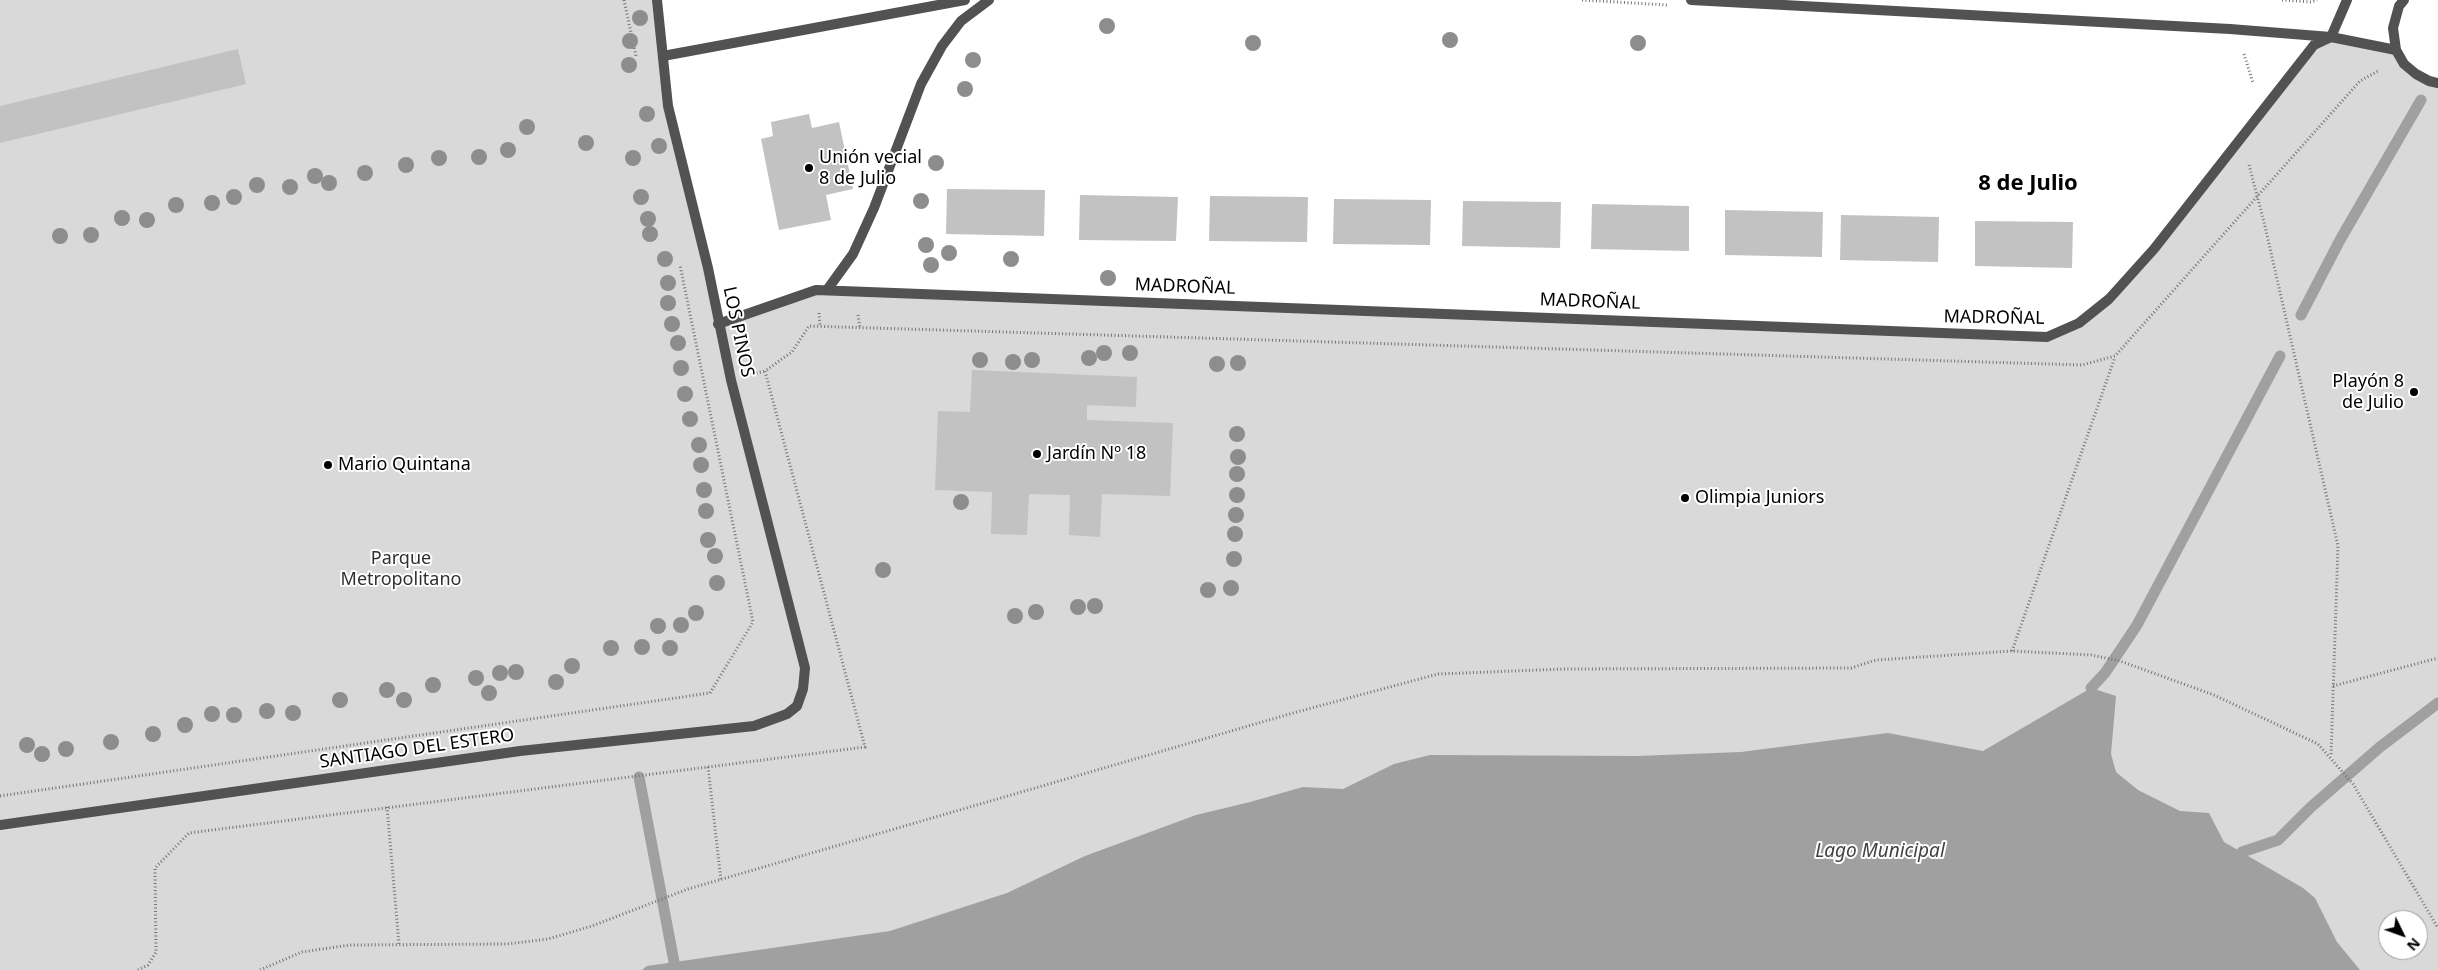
<!DOCTYPE html>
<html>
<head>
<meta charset="utf-8">
<style>
  body { margin:0 }
  #map { position:relative; width:2438px; height:970px; overflow:hidden; background:#fff; font-family:"Noto Sans",sans-serif }
  canvas { display:block }
  .north { position:absolute; left:2378px; top:910px; width:50px; height:50px; box-sizing:border-box; background:#fff; border:1px solid #999; border-radius:50%; rotate:132deg; font-size:14px; font-weight:700; line-height:20px; text-align:center; color:#000 }
  .north::after { content:''; display:block; margin:auto; width:18px; height:22px; background:#000; clip-path:polygon(50% 0,100% 100%,50% 72%,0 100%) }
</style>
</head>
<body>
<div id="map">
<canvas width="2438" height="970"></canvas>
<div class="north">N</div>
</div>
<script>
const ctx = document.querySelector('canvas').getContext('2d');
ctx.lineJoin = 'round';
function fill(path, color) { ctx.fillStyle = color; ctx.fill(path, 'evenodd'); }
const shape = rows => new Path2D(rows.map(r => 'M' + r).join(''));
function trace(path, color, width, dash) { ctx.strokeStyle = color; ctx.lineWidth = width; ctx.lineCap = dash ? 'butt' : 'round'; ctx.setLineDash(dash || []); ctx.stroke(path); }
function write(font, color, halo, rows, align = 'center') {
  ctx.font = font + ' "Noto Sans",sans-serif'; ctx.lineWidth = 4; ctx.setLineDash([]); ctx.textBaseline = 'middle'; ctx.strokeStyle = halo; ctx.fillStyle = color; for (const [text, x, y, turn = 0] of rows) {
    ctx.save(); ctx.translate(x, y); ctx.rotate((+turn || 0) * Math.PI / 180); ctx.textAlign = isNaN(turn) ? turn : align; if (halo) ctx.strokeText(text, 0, 0); ctx.fillText(text, 0, 0); ctx.restore();
  }
}
fill(shape([
  [0,0,657,0,667,77,718,323,816,290,2047,337,2109,299,2301,61,2331,37,2396,50,2404,64,2438,83,2438,970,0,970],
  [2388,920,2418,920,2418,950,2388,950]
]), '#d9d9d9');
fill(shape([
  [2091,688,2116,696,2111,754,2116,772,2138,790,2180,811,2209,813,2224,842,2303,888,2315,898,2337,942,2360,970,642,970,647,966,890,931,1007,893,1085,856,1196,815,1250,802,1303,787,1343,789,1394,764,1430,755,1637,756,1741,752,1888,733,1983,751]
]), '#a0a0a0');
trace(shape([
  [2301,315,2340,240,2421,100],
  [2091,688,2105,673,2137,625,2280,356],
  [639,777,674,962],
  [2242,852,2278,840,2311,807,2380,747,2438,703]
]), '#a0a0a0', 11);
fill(shape([
  [238,49,246,84,0,143,0,106],
  [809,114,812,128,839,122,853,189,826,195,831,220,779,230,761,139,773,136,771,122],
  [947,189,1045,190,1044,236,946,234],
  [1080,195,1178,197,1176,241,1079,240],
  [1210,196,1308,197,1307,242,1209,241],
  [1334,199,1431,200,1430,245,1333,244],
  [1463,201,1561,202,1560,248,1462,246],
  [1592,204,1689,206,1689,251,1591,249],
  [1725,210,1823,212,1822,257,1725,255],
  [1841,215,1939,217,1938,262,1840,260],
  [1975,221,2073,222,2072,268,1975,266],
  [972,370,1137,377,1136,407,1087,405,1087,420,1173,423,1170,496,1102,494,1100,537,1069,535,1070,495,1029,494,1027,535,991,534,992,492,935,490,938,411,970,412]
]), '#c2c2c2');
trace(shape([
  [624,0,636,56],
  [1582,0,1667,5],
  [2282,0,2311,2,2317,0],
  [2244,54,2253,83],
  [2249,165,2264,222,2338,546,2331,756],
  [819,313,820,326],
  [858,315,860,328],
  [753,374,765,371],
  [2012,651,2115,357],
  [2333,686,2438,658],
  [708,767,721,880],
  [0,796,710,693,753,622,680,265],
  [387,807,399,944],
  [138,970,148,965,156,952,155,868,189,833,865,747,765,371,792,352,809,326,2082,365,2115,356,2360,81,2378,71],
  [260,970,302,952,350,945,507,944,548,939,592,926,688,889,1293,713,1438,674,1564,669,1851,668,1876,660,2012,651,2091,655,2120,661,2214,695,2318,744,2353,784,2438,928]
]), '#747474', 3, [1, 2.5]);
trace(shape([
  [2331,37,2347,0]
]), '#525252', 10);
trace(shape([
  [1691,0,2230,29,2331,37,2396,50],
  [827,290,853,254,874,208,921,84,942,46,961,21,989,0],
  [718,324,816,290,2047,337,2079,323,2109,299,2154,249,2314,45,2331,37]
]), '#525252', 10);
trace(shape([
  [2404,0,2399,6,2393,28,2396,50,2404,64,2416,74,2429,81,2438,83],
  [663,56,965,0],
  [0,825,520,751,754,726,787,714,797,706,803,689,805,668,731,380,708,268,668,106,657,0]
]), '#525252', 10);
ctx.fillStyle = '#8d8d8d';
for (const [x, y] of [
  [640,18],
  [1107,26],
  [1450,40],
  [630,41],
  [1253,43],
  [1638,43],
  [973,60],
  [629,65],
  [965,89],
  [647,114],
  [527,127],
  [586,143],
  [659,146],
  [508,150],
  [479,157],
  [439,158],
  [633,158],
  [936,163],
  [406,165],
  [365,173],
  [315,176],
  [329,183],
  [257,185],
  [290,187],
  [234,197],
  [641,197],
  [921,201],
  [212,203],
  [176,205],
  [122,218],
  [648,219],
  [147,220],
  [650,234],
  [91,235],
  [60,236],
  [926,245],
  [949,253],
  [665,259],
  [1011,259],
  [931,265],
  [1108,278],
  [668,283],
  [668,303],
  [672,324],
  [678,343],
  [1104,353],
  [1130,353],
  [1089,358],
  [980,360],
  [1032,360],
  [1013,362],
  [1238,363],
  [1217,364],
  [681,368],
  [685,394],
  [690,419],
  [1237,434],
  [699,445],
  [1238,457],
  [701,465],
  [1237,474],
  [704,490],
  [1237,495],
  [961,502],
  [706,511],
  [1236,515],
  [1235,534],
  [708,540],
  [715,556],
  [1234,559],
  [883,570],
  [717,583],
  [1231,588],
  [1208,590],
  [1095,606],
  [1078,607],
  [1036,612],
  [696,613],
  [1015,616],
  [681,625],
  [658,626],
  [642,647],
  [611,648],
  [670,648],
  [572,666],
  [516,672],
  [500,673],
  [476,678],
  [556,682],
  [433,685],
  [387,690],
  [489,693],
  [340,700],
  [404,700],
  [267,711],
  [293,713],
  [212,714],
  [234,715],
  [185,725],
  [153,734],
  [111,742],
  [27,745],
  [66,749],
  [42,754]
]) { ctx.beginPath(); ctx.arc(x, y, 8, 0, 2 * Math.PI); ctx.fill(); }
for (const [x, y, r, color] of [
  [809,168,5,"#000"],
  [2414,392,5,"#000"],
  [1037,454,5,"#000"],
  [328,465,5,"#000"],
  [1685,498,5,"#000"]
]) { const dot = new Path2D(); dot.arc(x, y, r, 0, 2 * Math.PI); ctx.fillStyle = color; ctx.fill(dot); trace(dot, '#fff', 2); }
write('18px', '#000', '#fff', [
  ["Unión vecial",819,158],
  ["8 de Julio",819,179],
  ["Playón 8",2404,382,"right"],
  ["de Julio",2404,403,"right"],
  ["Jardín Nº 18",1047,454],
  ["Mario Quintana",338,465],
  ["Olimpia Juniors",1695,498]
], 'left');
write('18px', '#000', '#fff', [
  ["MADROÑAL",1185,287,2],
  ["MADROÑAL",1590,302,2],
  ["MADROÑAL",1994,318,1],
  ["LOS PINOS",738,332,78],
  ["SANTIAGO DEL ESTERO",417,749,-8]
]);
write('18px', '#303030', '#fff', [
  ["Parque",401,559],
  ["Metropolitano",401,580]
]);
write('italic 19px', '#414141', '#fff', [
  ["Lago Municipal",1880,852]
]);
write('bold 22px', '#000', '#fff', [
  ["8 de Julio",2028,184]
]);
</script>
</body>
</html>
